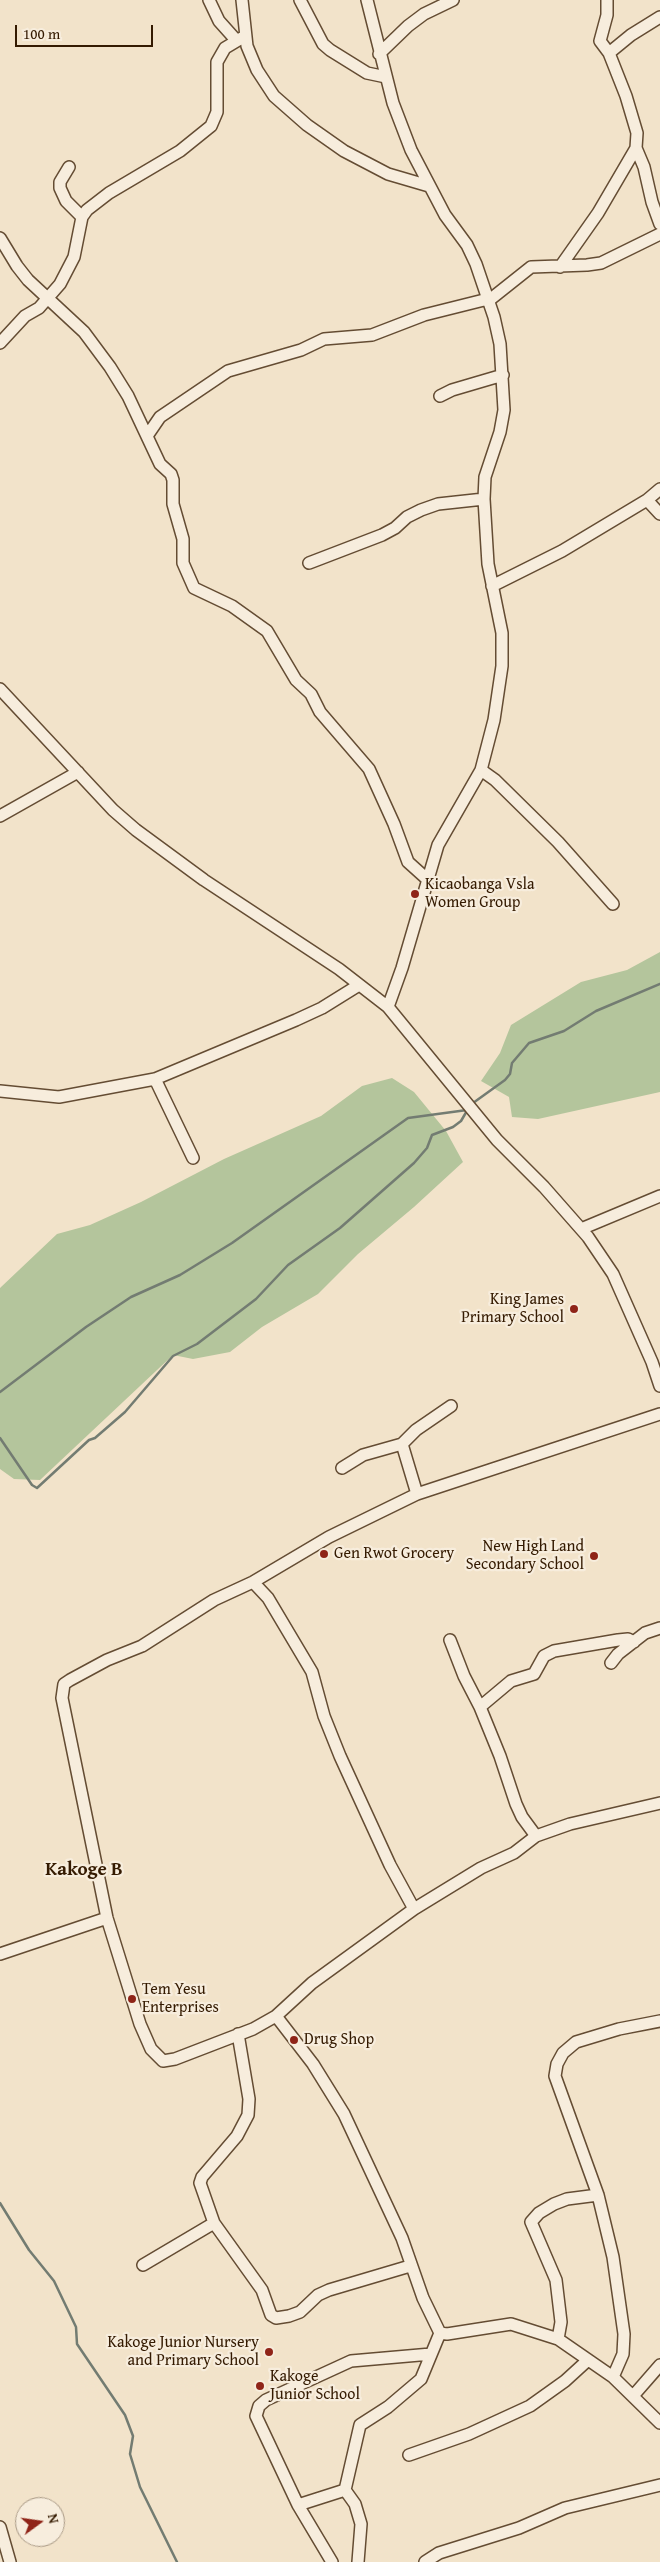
<!DOCTYPE html>
<html>
<head>
<meta charset="utf-8">
<style>
  body { margin:0 }
  #map { position:relative; width:660px; height:2562px; overflow:hidden; background:#f2e3ca; font-family:"Gentium Book Plus",serif }
  canvas { display:block }
  .north { position:absolute; left:15px; top:2497px; width:50px; height:50px; box-sizing:border-box; background:#f7eddd; border:1px solid #a99985; border-radius:50%; rotate:76deg; font-size:14px; font-weight:700; line-height:20px; text-align:center; color:#341a01 }
  .north::after { content:''; display:block; margin:auto; width:18px; height:22px; background:#8f2418; clip-path:polygon(50% 0,100% 100%,50% 72%,0 100%) }
  .scale { position:absolute; left:15px; top:25px; width:138px; height:22px; box-sizing:border-box; border:2px solid #341a01; border-top:0; padding-left:6px; font-size:15px; line-height:18px; white-space:nowrap; color:#341a01; -webkit-text-stroke:4px #f7eddd; paint-order:stroke }
</style>
</head>
<body>
<div id="map">
<canvas width="660" height="2562"></canvas>
<div class="north">N</div>
<div class="scale">100 m</div>
</div>
<script>
const ctx = document.querySelector('canvas').getContext('2d');
ctx.lineJoin = 'round';
function fill(path, color) { ctx.fillStyle = color; ctx.fill(path, 'evenodd'); }
const shape = rows => new Path2D(rows.map(r => 'M' + r).join(''));
function trace(path, color, width, dash) { ctx.strokeStyle = color; ctx.lineWidth = width; ctx.lineCap = dash ? 'butt' : 'round'; ctx.setLineDash(dash || []); ctx.stroke(path); }
function write(font, color, halo, rows, align = 'center') {
  ctx.font = font + ' "Gentium Book Plus",serif'; ctx.lineWidth = 4.5; ctx.setLineDash([]); ctx.textBaseline = 'middle'; ctx.strokeStyle = halo; ctx.fillStyle = color; for (const [text, x, y, turn = 0] of rows) {
    ctx.save(); ctx.translate(x, y); ctx.rotate((+turn || 0) * Math.PI / 180); ctx.textAlign = isNaN(turn) ? turn : align; if (halo) ctx.strokeText(text, 0, 0); ctx.fillText(text, 0, 0); ctx.restore();
  }
}
fill(shape([
  [660,952,660,1092,538,1119,512,1117,509,1097,481,1081,500,1053,511,1025,581,982,627,970],
  [392,1078,414,1092,446,1131,463,1162,414,1207,358,1254,318,1294,262,1327,230,1352,193,1359,173,1355,40,1480,14,1479,0,1469,0,1288,57,1234,90,1225,141,1202,224,1159,321,1116,362,1086]
]), '#b4c59c');
trace(shape([
  [473,1103,505,1080,510,1074,512,1063,529,1043,564,1031,596,1011,660,984],
  [0,1392,86,1327,131,1297,180,1275,232,1243,408,1118,467,1110],
  [0,1438,32,1485,37,1488,89,1440,95,1438,125,1412,173,1356,197,1344,256,1299,288,1265,340,1228,414,1163,427,1148,432,1135,453,1127,461,1121,468,1109],
  [0,2203,29,2250,54,2281,76,2327,77,2344,125,2415,133,2436,130,2454,140,2487,177,2562]
]), '#737c72', 2.5);
const minor = shape([
  [209,0,219,21,236,40],
  [242,0,247,46,257,70,274,96,307,125,344,151,388,174,429,186],
  [300,0,323,44,330,50,367,73,386,77],
  [367,0,393,103,411,150,445,215,467,245,476,264,494,317,500,344,504,410,500,432,485,477,484,499,488,564,502,633,502,666,494,720,481,770,438,845,402,968,388,1007],
  [609,53,631,35,660,17],
  [379,54,408,26,424,14,453,0],
  [636,148,644,167,652,202,660,224],
  [69,167,60,182,60,188,66,201,82,217],
  [0,238,17,266,28,280,84,332,110,367,128,396,160,464,171,474,173,480,173,504,183,539,183,563,194,588,232,606,267,631,296,680,311,694,320,712,369,769,394,824,408,862,428,880],
  [560,267,598,213,636,148,637,133,626,96,609,53,600,41,607,15,607,0],
  [0,343,25,316,39,308,60,284,74,257,82,217,87,210,109,193,180,151,211,126,217,112,217,62,225,48,245,36],
  [440,396,452,390,503,375],
  [147,436,160,417,228,371,301,350,324,339,372,335,424,315,492,298,531,267,587,265,601,263,660,234],
  [647,500,660,514],
  [309,563,382,535,395,528,407,517,421,510,438,504,484,499],
  [492,586,562,551,647,500,660,489],
  [0,689,113,810,136,830,204,880,339,969,388,1007,497,1140,544,1187,588,1237,613,1274,652,1362,660,1386],
  [481,770,495,780,558,842,613,904],
  [0,816,78,772],
  [155,1079,193,1158],
  [0,1091,59,1097,155,1079,296,1020,322,1008,359,985],
  [581,1229,660,1196],
  [660,1414,417,1494,329,1537,253,1582,214,1600,142,1646,107,1660,70,1680,64,1684,62,1698,107,1918,140,2024,151,2049,163,2061,175,2059,253,2029,276,2016,313,2064,344,2114,402,2238,423,2298,440,2333,447,2334,511,2324,558,2339,613,2377,660,2423],
  [342,1468,363,1455,402,1444],
  [417,1494,402,1444,416,1430,451,1406],
  [253,1582,268,1598,312,1672,324,1716,340,1756,390,1865,414,1909],
  [450,1640,464,1676,480,1707,500,1756,516,1804,522,1817,536,1836],
  [611,1663,618,1654,645,1633,660,1628],
  [480,1707,511,1681,534,1674,544,1656,554,1651,618,1640,628,1639,634,1642],
  [0,1954,107,1918],
  [276,2016,312,1983,414,1909,481,1868,514,1853,536,1836,570,1824,660,1803],
  [238,2034,249,2099,248,2115,237,2136,202,2177,200,2183,214,2223,262,2290,271,2315,276,2318,289,2316,300,2312,318,2295,329,2290,410,2266],
  [143,2265,214,2223],
  [558,2339,561,2322,556,2280,531,2222,539,2213,554,2204,567,2199,598,2195],
  [613,2377,623,2354,624,2334,613,2257,598,2195,555,2076,557,2064,563,2053,576,2042,619,2029,660,2021],
  [633,2396,660,2365],
  [409,2455,469,2434,530,2406,565,2381,588,2360],
  [345,2490,360,2425,388,2407,421,2379,440,2333],
  [298,2505,345,2490,355,2504,361,2524,358,2562],
  [0,2527,10,2562],
  [332,2562,298,2505,256,2416,259,2406,266,2400,351,2361,431,2354],
  [425,2562,439,2553,519,2528,565,2508,660,2485]
]);
trace(minor, '#644c33', 14);
trace(minor, '#f7eddd', 11);
for (const [x, y, r, color] of [
  [415,894,5,"#8f2418"],
  [574,1309,5,"#8f2418"],
  [324,1554,5,"#8f2418"],
  [594,1556,5,"#8f2418"],
  [132,1999,5,"#8f2418"],
  [294,2040,5,"#8f2418"],
  [269,2352,5,"#8f2418"],
  [260,2386,5,"#8f2418"]
]) { const dot = new Path2D(); dot.arc(x, y, r, 0, 2 * Math.PI); ctx.fillStyle = color; ctx.fill(dot); trace(dot, '#f7eddd', 2); }
write('16px', '#341a01', '#f7eddd', [
  ["Kicaobanga Vsla",425,885],
  ["Women Group",425,903],
  ["King James",564,1300,"right"],
  ["Primary School",564,1318,"right"],
  ["New High Land",584,1547,"right"],
  ["Secondary School",584,1565,"right"],
  ["Gen Rwot Grocery",334,1554],
  ["Tem Yesu",142,1990],
  ["Enterprises",142,2008],
  ["Drug Shop",304,2040],
  ["Kakoge Junior Nursery",259,2343,"right"],
  ["and Primary School",259,2361,"right"],
  ["Kakoge",270,2377],
  ["Junior School",270,2395]
], 'left');
write('bold 19px', '#341a01', '#f7eddd', [
  ["Kakoge B",84,1870]
]);
</script>
</body>
</html>
